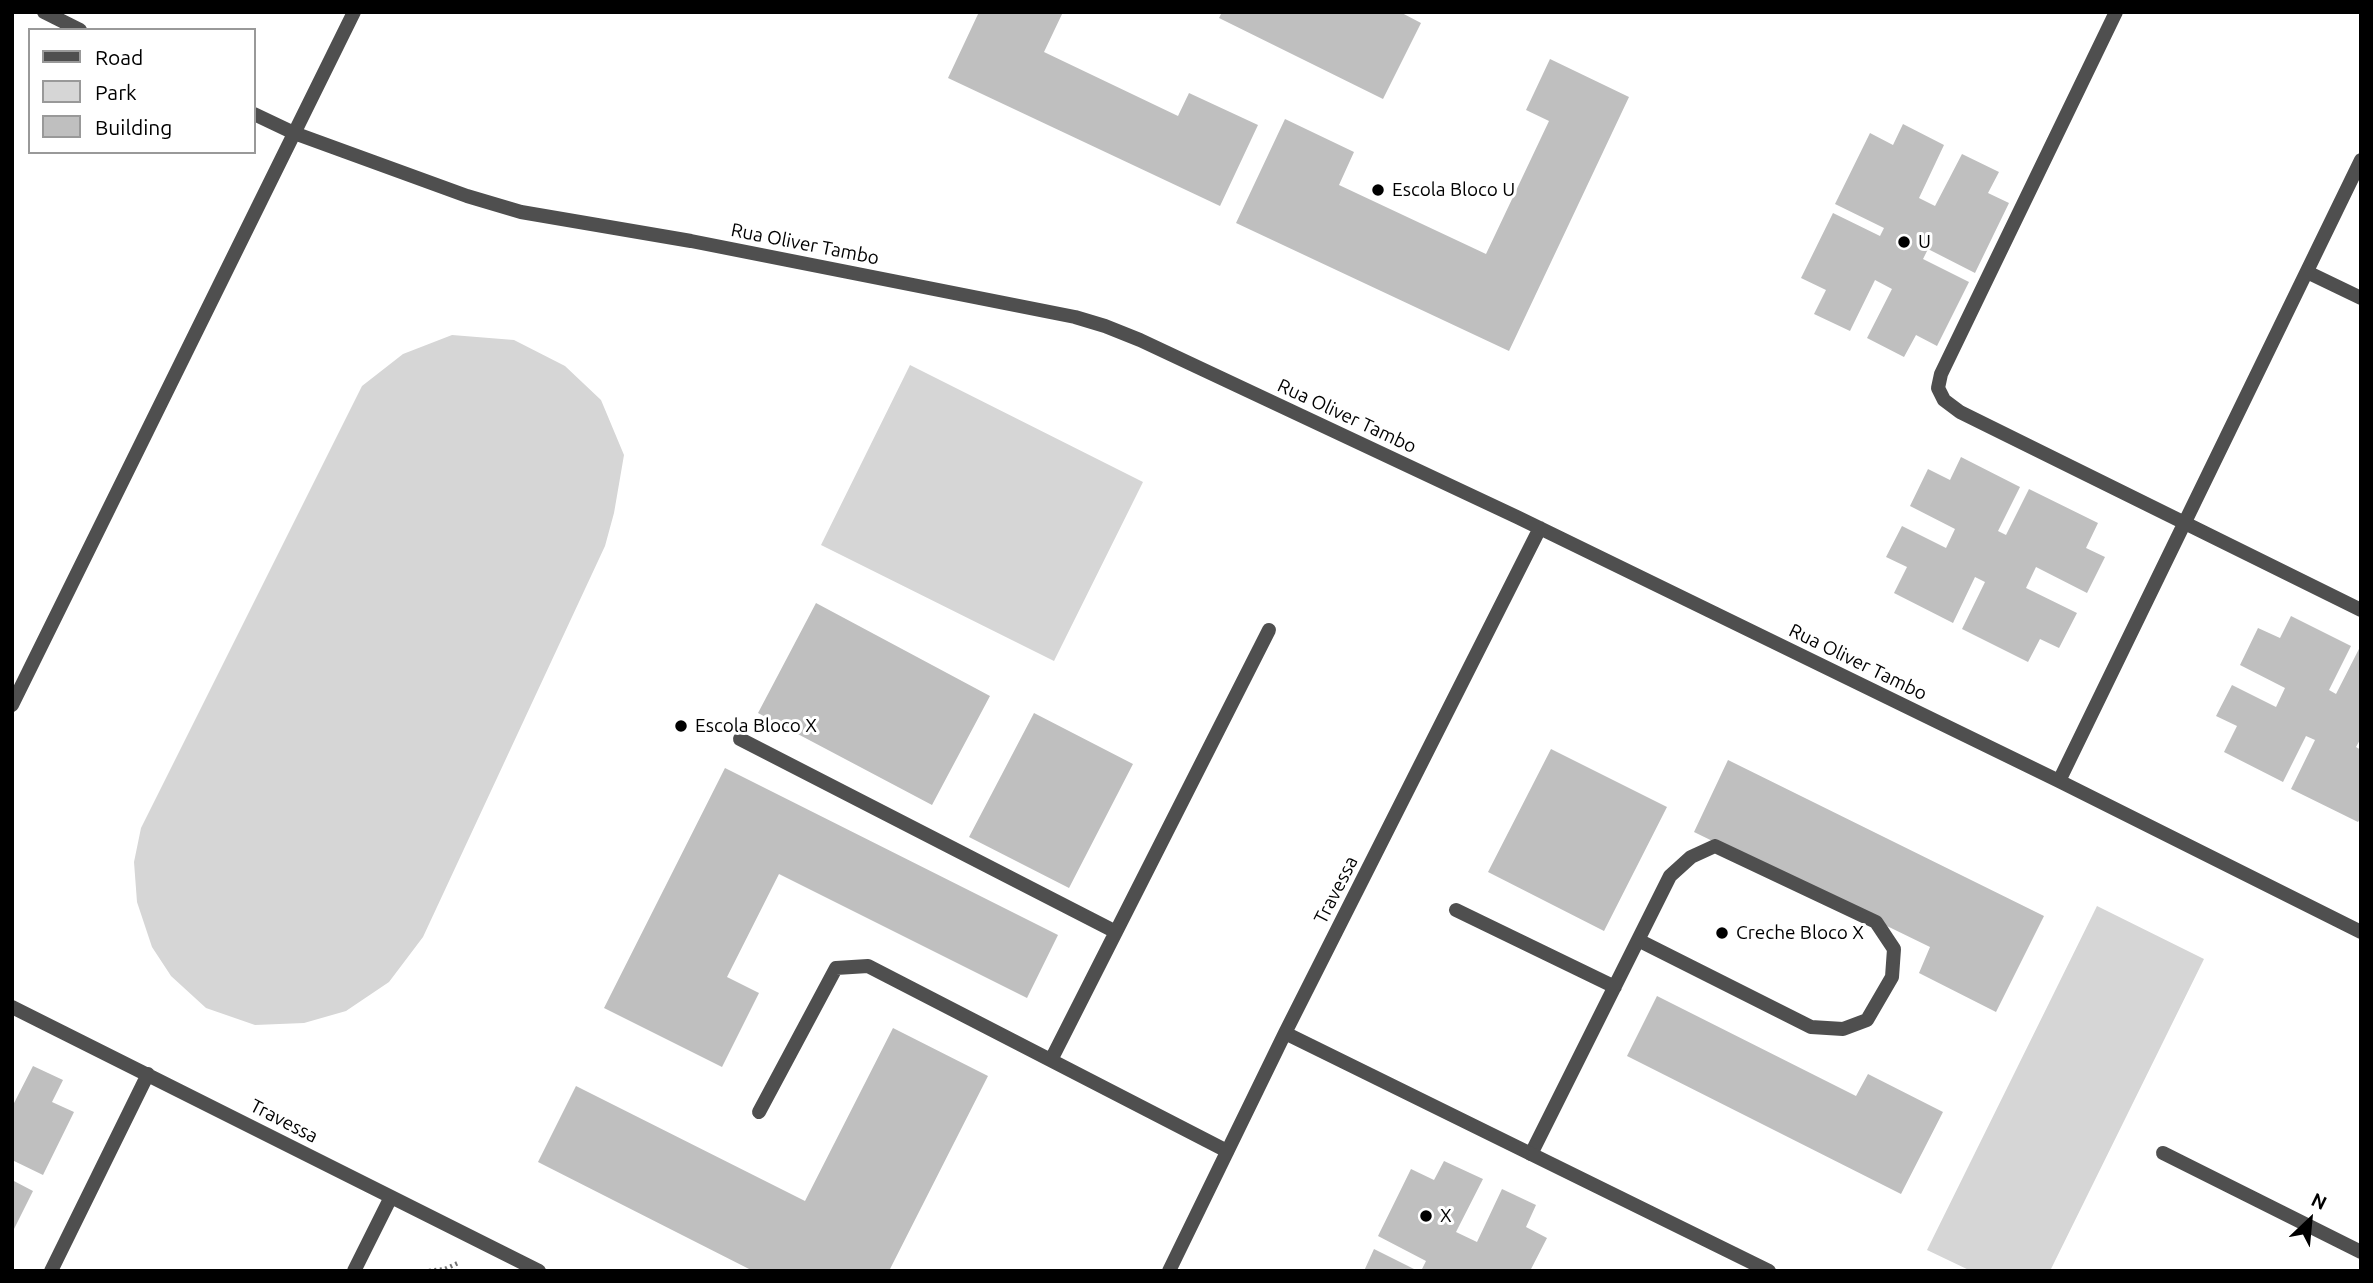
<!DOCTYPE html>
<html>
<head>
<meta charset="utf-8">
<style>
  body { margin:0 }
  #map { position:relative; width:2373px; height:1283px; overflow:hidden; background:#fff; font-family:Ubuntu,sans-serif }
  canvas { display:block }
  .frame { position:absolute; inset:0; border:14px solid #000; pointer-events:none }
  .legend { position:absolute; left:28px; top:28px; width:228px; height:126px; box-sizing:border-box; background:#fff; border:2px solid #999; margin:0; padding:9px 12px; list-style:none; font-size:21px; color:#000 }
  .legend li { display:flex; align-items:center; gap:14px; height:35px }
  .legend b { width:35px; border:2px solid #999 }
  .north { position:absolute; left:2275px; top:1185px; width:70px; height:70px; -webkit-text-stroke:5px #fff; paint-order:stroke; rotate:26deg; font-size:19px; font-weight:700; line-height:28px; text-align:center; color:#000 }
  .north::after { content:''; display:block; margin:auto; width:24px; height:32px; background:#000; clip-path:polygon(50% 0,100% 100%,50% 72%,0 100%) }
</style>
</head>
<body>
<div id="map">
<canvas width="2373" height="1283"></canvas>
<div class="frame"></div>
<ul class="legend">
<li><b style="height:9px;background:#4f4f4f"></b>Road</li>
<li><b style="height:19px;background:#d6d6d6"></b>Park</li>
<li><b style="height:19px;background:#bfbfbf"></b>Building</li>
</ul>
<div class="north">N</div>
</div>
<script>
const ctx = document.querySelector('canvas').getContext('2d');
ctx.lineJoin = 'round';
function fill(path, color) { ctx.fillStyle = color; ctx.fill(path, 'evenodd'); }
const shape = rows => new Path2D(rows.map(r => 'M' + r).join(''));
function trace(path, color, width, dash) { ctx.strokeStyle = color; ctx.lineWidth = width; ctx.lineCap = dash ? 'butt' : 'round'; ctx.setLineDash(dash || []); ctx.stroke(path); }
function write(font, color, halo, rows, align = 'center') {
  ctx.font = font + ' Ubuntu,sans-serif'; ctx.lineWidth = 6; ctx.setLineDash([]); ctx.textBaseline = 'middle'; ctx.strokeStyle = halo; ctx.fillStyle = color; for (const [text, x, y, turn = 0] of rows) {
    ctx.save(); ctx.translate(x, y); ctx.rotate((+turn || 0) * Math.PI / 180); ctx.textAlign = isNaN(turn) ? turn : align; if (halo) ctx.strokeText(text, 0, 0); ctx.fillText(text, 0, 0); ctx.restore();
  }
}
fill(shape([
  [452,335,514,340,565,366,601,400,624,455,614,513,605,546,423,937,389,982,346,1011,304,1023,255,1025,206,1008,171,976,152,947,137,902,134,862,141,828,362,386,403,354],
  [910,365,1143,482,1054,661,821,545],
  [2097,906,2204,959,2050,1271,1971,1271,1927,1250]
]), '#d6d6d6');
fill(shape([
  [979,12,1063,12,1044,52,1178,116,1189,93,1258,125,1220,206,948,78],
  [1222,12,1400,12,1421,23,1383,99,1219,18],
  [1550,59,1629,97,1509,351,1236,223,1285,119,1354,152,1339,185,1486,254,1549,121,1526,110],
  [1903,124,1944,145,1919,198,1935,206,1962,154,1999,172,1988,193,2009,203,1975,273,1928,249,1923,259,1969,282,1937,346,1916,335,1904,357,1867,338,1892,289,1875,280,1850,331,1814,314,1826,290,1801,278,1833,213,1880,236,1884,228,1835,204,1870,133,1893,145],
  [1961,457,2020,487,1998,531,2006,535,2029,489,2098,523,2086,548,2105,557,2087,593,2036,567,2026,588,2077,613,2059,648,2040,639,2028,662,1962,629,1985,582,1975,577,1953,623,1894,593,1907,567,1886,557,1902,526,1946,548,1955,529,1910,506,1928,469,1950,480],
  [816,603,990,696,932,805,758,713],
  [2291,616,2351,646,2329,690,2336,694,2361,645,2361,738,2356,747,2361,750,2361,817,2358,822,2291,789,2315,740,2306,736,2283,782,2224,752,2237,726,2216,716,2232,685,2276,707,2285,688,2240,665,2258,628,2280,638],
  [1034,713,1133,764,1069,888,969,837],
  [1551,749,1667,807,1604,931,1488,872],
  [1728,760,2044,916,1996,1012,1919,973,1930,947,1694,832],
  [725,768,1058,935,1027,998,779,874,727,977,759,993,722,1067,604,1008],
  [1657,996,1856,1096,1868,1074,1943,1112,1901,1194,1627,1056],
  [893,1028,988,1076,889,1271,753,1271,538,1162,576,1086,805,1201],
  [33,1066,63,1080,52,1102,74,1112,43,1175,12,1160,12,1107],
  [1444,1161,1483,1179,1456,1232,1477,1242,1502,1189,1536,1205,1526,1227,1547,1238,1530,1271,1421,1271,1426,1261,1378,1236,1411,1169,1434,1180],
  [12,1180,33,1191,12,1233],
  [1374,1249,1418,1271,1364,1271]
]), '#bfbfbf');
trace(shape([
  [429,1271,445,1269,458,1263]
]), '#717171', 4.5, [2, 3.5]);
trace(shape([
  [740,739,1116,932],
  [1715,846,1876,922,1894,949,1892,977,1867,1020,1843,1029,1811,1027,1638,940,1670,876,1691,857,1715,846],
  [1456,910,1615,987],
  [1051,1060,1269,630],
  [759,1112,836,968,868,966,1227,1151],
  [1531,1154,1638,940]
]), '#4f4f4f', 14);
trace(shape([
  [44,12,80,30],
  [2116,12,1941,374,1938,388,1944,400,1960,412,2361,610],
  [254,114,294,133,467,196,521,212,691,241,1075,317,1105,326,1140,340,1517,517,2059,781,2361,932],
  [2307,272,2361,298],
  [12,705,354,12],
  [2059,781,2361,160],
  [12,1007,539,1271],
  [1285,1033,1769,1271],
  [2163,1153,2361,1252],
  [51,1271,148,1074],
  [354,1271,391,1197],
  [1169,1271,1285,1033,1540,528]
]), '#4f4f4f', 14);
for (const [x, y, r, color] of [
  [1378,190,7,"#000"],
  [1904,242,7,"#000"],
  [681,726,7,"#000"],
  [1722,933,7,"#000"],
  [1426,1216,7,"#000"]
]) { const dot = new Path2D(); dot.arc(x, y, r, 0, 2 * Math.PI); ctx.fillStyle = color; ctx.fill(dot); trace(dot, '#fff', 2.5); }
write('19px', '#000', '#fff', [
  ["Escola Bloco U",1392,190],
  ["U",1918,242],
  ["Escola Bloco X",695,726],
  ["Creche Bloco X",1736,933],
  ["X",1440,1216]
], 'left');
write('19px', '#000', '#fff', [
  ["Rua Oliver Tambo",805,244,11],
  ["Rua Oliver Tambo",1347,416,25],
  ["Rua Oliver Tambo",1858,662,26],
  ["Travessa",1336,890,-63],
  ["Travessa",284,1121,27]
]);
</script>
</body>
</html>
